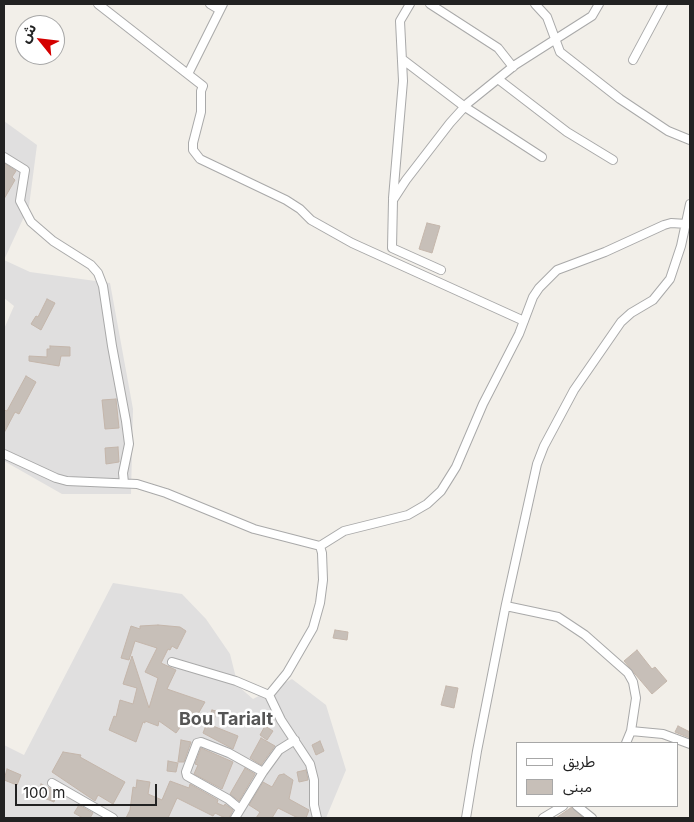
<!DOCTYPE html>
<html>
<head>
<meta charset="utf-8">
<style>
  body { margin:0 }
  #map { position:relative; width:694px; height:822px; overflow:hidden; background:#f2efe9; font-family:Inter,"Noto Sans Arabic",sans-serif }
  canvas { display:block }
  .frame { position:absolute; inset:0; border:5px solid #222; pointer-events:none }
  .legend { position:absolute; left:516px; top:742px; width:162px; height:65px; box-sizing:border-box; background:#fff; border:1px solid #a7a7a7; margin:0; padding:6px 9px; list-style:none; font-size:15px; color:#222 }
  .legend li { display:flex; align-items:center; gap:10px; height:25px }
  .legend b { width:25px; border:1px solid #a7a7a7 }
  .north { position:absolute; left:15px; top:15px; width:50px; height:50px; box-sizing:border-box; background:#fff; border:1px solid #a7a7a7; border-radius:50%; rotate:299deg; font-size:14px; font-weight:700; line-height:20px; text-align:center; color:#222 }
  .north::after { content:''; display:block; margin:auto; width:18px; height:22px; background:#d40000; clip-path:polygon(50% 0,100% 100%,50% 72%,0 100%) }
  .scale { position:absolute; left:15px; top:784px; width:142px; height:22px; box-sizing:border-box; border:2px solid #222; border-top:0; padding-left:6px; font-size:15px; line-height:18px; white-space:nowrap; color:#222; -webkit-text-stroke:4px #fff; paint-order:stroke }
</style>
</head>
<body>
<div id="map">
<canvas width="694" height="822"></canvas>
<div class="frame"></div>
<ul class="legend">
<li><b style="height:6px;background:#fff"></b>طريق</li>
<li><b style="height:14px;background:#c7bfb8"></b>مبنى</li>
</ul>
<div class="north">ش</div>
<div class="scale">100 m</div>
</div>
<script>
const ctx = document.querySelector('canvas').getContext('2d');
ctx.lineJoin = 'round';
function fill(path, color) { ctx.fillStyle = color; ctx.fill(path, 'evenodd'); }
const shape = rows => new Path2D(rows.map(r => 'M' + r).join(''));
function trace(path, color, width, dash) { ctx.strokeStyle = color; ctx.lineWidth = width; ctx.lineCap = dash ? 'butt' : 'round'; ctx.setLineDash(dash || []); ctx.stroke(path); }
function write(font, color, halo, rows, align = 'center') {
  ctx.font = font + ' Inter,sans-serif'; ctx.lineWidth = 5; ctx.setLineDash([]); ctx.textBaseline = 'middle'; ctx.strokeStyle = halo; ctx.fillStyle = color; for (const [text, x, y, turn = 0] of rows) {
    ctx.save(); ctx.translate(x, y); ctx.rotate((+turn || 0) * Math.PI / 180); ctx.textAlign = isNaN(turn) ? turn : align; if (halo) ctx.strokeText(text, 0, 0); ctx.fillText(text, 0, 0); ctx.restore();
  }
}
fill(shape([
  [4,121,37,145,29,206,4,260,30,272,110,283,133,409,131,494,62,494,4,461,4,329,14,306,4,298],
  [113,583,182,594,206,619,230,654,238,686,253,699,292,679,326,705,346,770,326,818,4,818,4,745,24,755]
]), '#e0dfdf');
const building = shape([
  [4,163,16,171,12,177,15,180,4,199,4,163],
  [427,223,440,226,432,253,419,249,427,223],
  [47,299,55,303,41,330,31,324,36,316,38,317,47,299],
  [50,346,70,347,70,356,61,356,59,366,29,361,29,356,47,357,47,349,50,349,50,346],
  [26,376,36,382,19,414,15,412,4,433,4,410,7,411,26,376],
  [116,399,119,428,105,429,102,400,116,399],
  [118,447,119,462,106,464,105,448,118,447],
  [158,625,180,627,186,631,177,649,172,646,170,650,168,649,161,663,176,670,167,689,205,702,191,726,184,722,176,733,159,721,158,726,145,721,145,723,143,722,136,742,109,730,114,716,116,717,120,700,133,704,137,688,123,684,132,656,149,708,158,678,145,672,157,648,135,641,129,660,121,658,131,626,140,629,140,626,158,625],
  [335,630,348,632,347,640,333,638,335,630],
  [637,650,652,669,655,667,667,681,652,694,624,661,637,650],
  [446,686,458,688,454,708,441,705,446,686],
  [212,710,216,711,213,726,238,736,233,749,203,733,212,710],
  [265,726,273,731,267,740,260,735,265,726],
  [678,726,690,732,690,738,675,732,678,726],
  [261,738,275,746,261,765,250,758,261,738],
  [181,740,191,742,184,762,178,762,181,740],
  [320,741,324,751,316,755,312,745,320,741],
  [201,748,233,762,222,789,194,774,198,765,195,764,201,748],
  [63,752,81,755,80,757,125,782,113,804,98,795,95,801,52,772,63,752],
  [168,761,178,763,176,772,167,771,168,761],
  [245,768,255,774,239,801,230,794,245,768],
  [7,769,21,775,17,785,4,780,7,769],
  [306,770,308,780,299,782,297,772,306,770],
  [284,774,293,780,289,799,309,810,306,818,298,818,278,808,272,818,256,818,260,812,249,805,263,782,272,787,279,775,284,774],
  [137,780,150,782,148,794,162,800,170,781,189,788,190,784,218,800,217,803,224,806,225,804,233,810,229,818,225,818,215,813,213,816,177,798,168,818,126,818,130,810,133,787,136,788,137,780],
  [41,784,57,792,54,802,37,795,41,784],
  [79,805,93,813,90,818,83,818,74,813,79,805],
  [572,807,583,818,556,818,572,807]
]);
fill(building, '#c7bfb8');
trace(building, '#c4b6ab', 1);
const street = shape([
  [98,4,203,86,201,91,201,112,193,143,193,150,200,159,286,200,300,209,311,220,352,243,524,321],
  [210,4,220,10],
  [430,4,498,48,513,67],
  [535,4,547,17,560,52,620,99,668,131,690,140],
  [402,59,465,107,542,157],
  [633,60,663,4],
  [188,74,223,4],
  [498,79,567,132,613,160],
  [4,157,25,170,20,201,31,222,53,241,91,265,98,273,103,286,112,346,126,421,129,444,123,473,124,483],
  [393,198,403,81,400,21,410,4],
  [441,270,392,248,393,200,406,180,450,123,468,103,515,65,592,16,599,4],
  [4,454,56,478,67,481,137,484,166,493,254,529,320,546,322,553,323,580,320,603,313,628,287,673,269,695],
  [320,546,344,531,408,515,427,504,441,491,456,467,483,404,519,334,533,297,539,288,557,270,605,252,664,225,671,223,687,224],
  [506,606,558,617,585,635,628,673,633,682,636,698,631,731,626,743],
  [172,662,236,681,269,695,281,720,310,764,314,780,314,805,317,818],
  [631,731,663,734,690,744],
  [52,783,113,818],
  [577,806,592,818],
  [240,809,228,799,187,776,186,772,197,743,201,742,229,753,263,772],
  [235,818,263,772,279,750,295,740],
  [466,818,477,751,506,604,537,464,544,446,574,390,621,322,631,313,653,300,670,279,681,246,690,204],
  [543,818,563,806]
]);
trace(street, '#a9a9a9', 10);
trace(street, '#fff', 8);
write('bold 18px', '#555', '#fff', [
  ["Bou Tarialt",226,720]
]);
</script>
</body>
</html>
